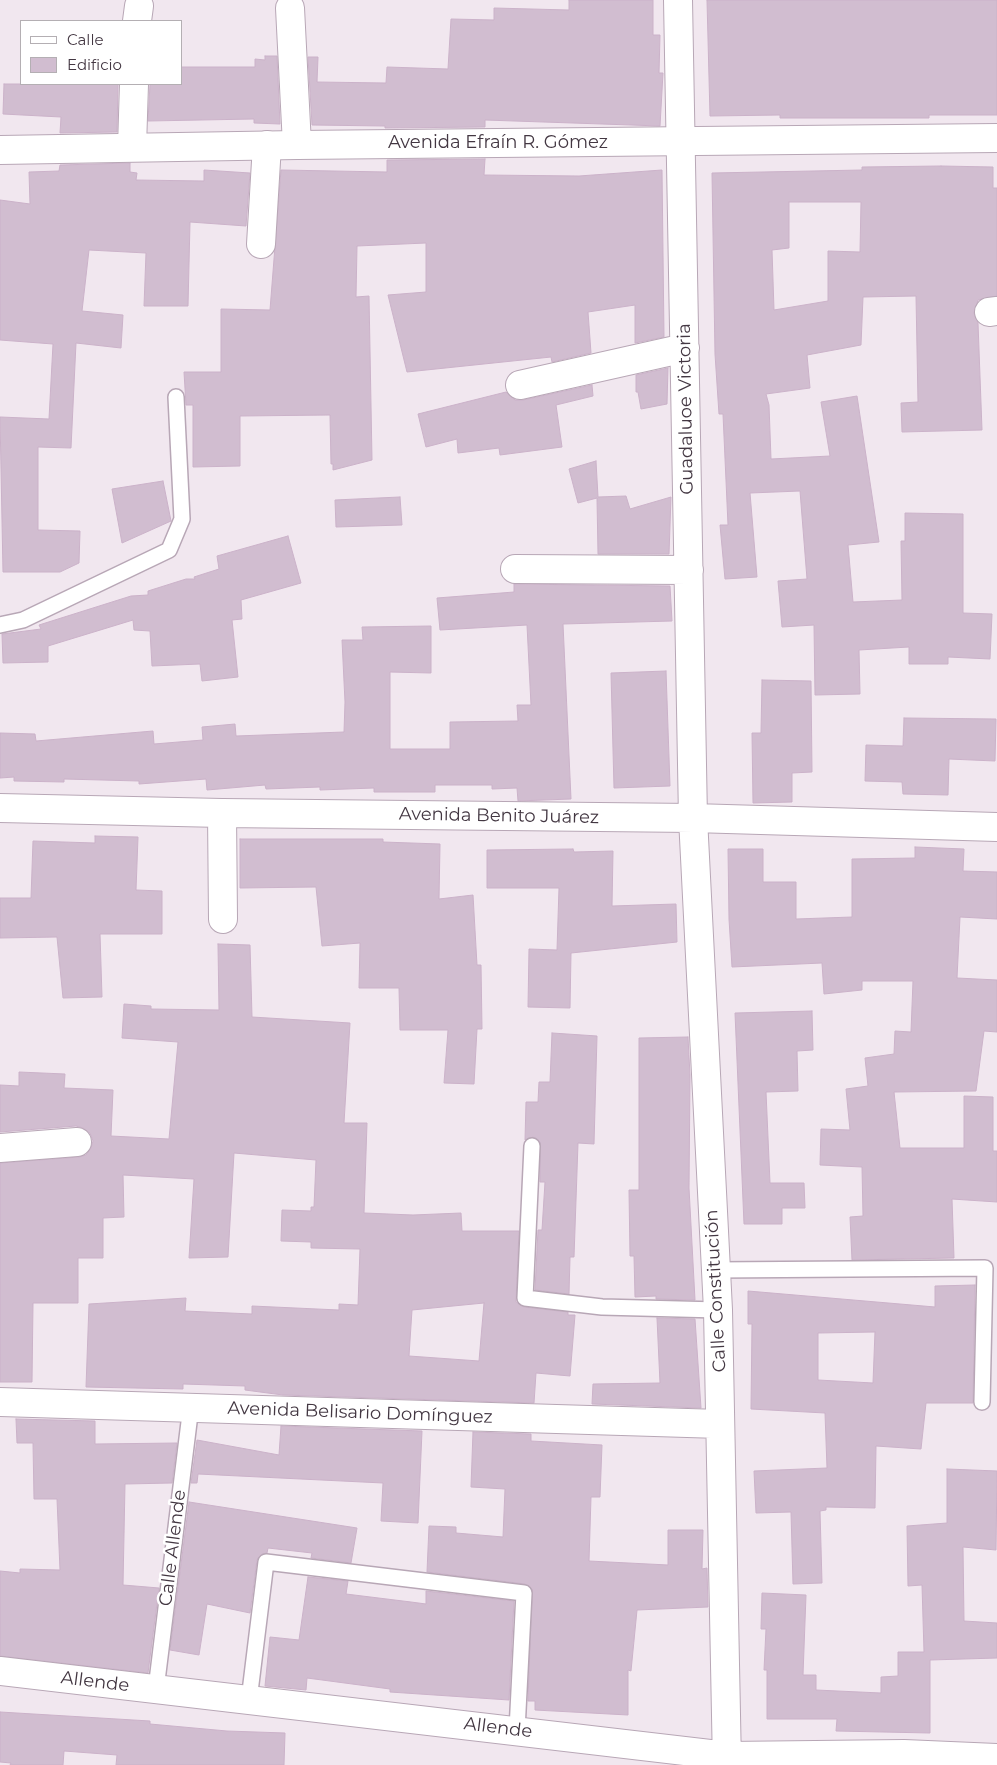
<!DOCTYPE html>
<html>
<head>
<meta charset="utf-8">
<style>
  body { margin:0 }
  #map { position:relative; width:997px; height:1765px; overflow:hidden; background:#f1e7ef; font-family:Montserrat,sans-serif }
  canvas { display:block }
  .legend { position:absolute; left:20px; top:20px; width:162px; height:65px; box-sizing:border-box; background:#fff; border:1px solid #b4afb3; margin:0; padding:6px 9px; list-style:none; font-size:15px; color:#433742 }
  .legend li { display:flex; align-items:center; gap:10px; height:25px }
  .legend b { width:25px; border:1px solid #b4afb3 }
</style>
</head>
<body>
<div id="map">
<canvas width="997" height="1765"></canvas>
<ul class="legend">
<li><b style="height:6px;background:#fff"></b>Calle</li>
<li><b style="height:14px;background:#d1bdd0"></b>Edificio</li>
</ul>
</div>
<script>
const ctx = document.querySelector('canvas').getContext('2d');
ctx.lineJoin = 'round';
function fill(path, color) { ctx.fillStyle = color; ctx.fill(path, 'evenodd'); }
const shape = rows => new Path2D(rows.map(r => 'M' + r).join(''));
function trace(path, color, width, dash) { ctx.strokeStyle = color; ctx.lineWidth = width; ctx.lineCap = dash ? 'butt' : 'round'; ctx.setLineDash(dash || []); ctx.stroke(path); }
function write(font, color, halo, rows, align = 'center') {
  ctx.font = font + ' Montserrat,sans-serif'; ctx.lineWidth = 5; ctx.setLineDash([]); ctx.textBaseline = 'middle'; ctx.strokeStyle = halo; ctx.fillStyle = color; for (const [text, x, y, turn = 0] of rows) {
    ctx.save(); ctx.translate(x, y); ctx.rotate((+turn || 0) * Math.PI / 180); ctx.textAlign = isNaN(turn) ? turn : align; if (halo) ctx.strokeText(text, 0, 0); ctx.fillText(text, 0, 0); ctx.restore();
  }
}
const building = shape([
  [569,0,653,0,653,35,660,35,659,73,663,73,660,126,485,120,485,127,385,128,385,126,312,125,308,57,318,57,317,82,386,83,387,67,448,69,451,19,494,20,494,8,569,10,569,0],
  [707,0,997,0,997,115,929,115,929,118,780,118,780,115,710,116,707,0],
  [265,56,277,56,280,124,254,123,254,119,148,121,150,84,181,84,181,67,255,67,255,59,265,60,265,56],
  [4,84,118,84,117,132,60,133,61,117,3,114,4,84],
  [485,159,484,175,579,176,662,170,664,337,635,343,635,305,588,312,591,353,552,362,551,357,407,372,388,295,426,292,426,243,357,246,356,297,369,296,372,460,333,470,333,464,331,464,330,415,240,416,240,466,193,467,193,405,186,405,184,372,221,372,221,309,270,310,281,170,387,172,387,160,485,159],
  [130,163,130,172,137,173,136,180,204,181,204,170,250,173,246,226,190,222,188,306,144,306,146,253,89,250,82,311,123,315,121,348,76,343,71,448,38,447,38,530,80,531,79,563,60,572,3,572,0,417,49,419,53,344,0,340,0,200,30,204,29,172,59,171,60,165,130,163],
  [941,166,993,167,993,188,997,188,997,296,978,300,974,313,978,323,982,430,902,432,901,403,918,402,916,296,863,297,861,345,807,355,810,388,766,394,769,405,771,459,830,456,821,402,857,396,879,542,848,545,853,602,902,600,901,541,905,541,905,513,963,514,963,613,992,614,990,659,948,657,948,664,909,664,909,647,859,650,860,694,815,695,814,625,782,627,778,581,807,579,800,491,750,493,757,577,725,579,720,525,728,525,723,414,719,414,715,354,712,173,862,170,862,167,941,166],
  [789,202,861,202,860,252,828,251,828,301,774,310,772,250,789,248,789,202],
  [668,368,667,404,641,409,638,392,636,392,636,375,668,368],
  [592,385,593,396,556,405,562,447,500,455,499,448,458,453,457,439,426,447,418,414,506,392,515,400,523,400,592,385],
  [596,461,598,497,626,496,630,509,671,497,669,554,598,554,597,498,578,503,569,469,596,461],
  [163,481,171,521,122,543,112,489,163,481],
  [400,497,402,525,336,527,335,500,400,497],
  [288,536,301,583,241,600,242,619,232,620,238,677,202,681,200,664,152,666,150,631,134,630,133,620,48,646,48,662,3,663,2,634,41,629,39,625,131,596,148,595,148,591,186,579,195,579,194,577,219,569,217,556,288,536],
  [514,584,670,586,672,621,563,624,571,799,518,801,517,788,492,789,492,785,435,785,435,792,374,792,374,788,320,790,320,787,266,789,265,785,207,790,206,779,139,784,139,781,64,779,64,782,14,781,14,777,0,778,0,733,35,734,36,741,153,731,154,744,203,740,202,727,235,724,236,736,344,732,345,702,342,640,363,640,362,627,431,626,431,673,390,672,390,749,450,749,450,722,518,721,517,705,531,705,527,625,440,630,437,598,514,592,514,584],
  [666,671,670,786,614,788,611,673,666,671],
  [762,680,811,681,812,772,792,773,792,802,753,803,752,733,761,733,762,680],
  [904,718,996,719,995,761,949,759,948,795,903,794,902,782,865,781,866,745,903,746,904,718],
  [95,836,138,837,136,890,162,891,162,934,100,934,102,997,63,998,57,937,0,938,0,898,31,898,33,841,95,843,95,836],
  [240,839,383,839,383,842,440,844,439,899,473,895,477,965,481,965,482,1029,477,1029,474,1084,444,1083,448,1030,400,1030,399,988,359,988,360,943,322,946,316,887,240,888,240,839],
  [915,847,964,849,963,871,997,872,997,919,960,917,957,978,997,980,997,1032,984,1031,976,1091,894,1092,900,1148,964,1148,964,1096,993,1097,993,1151,997,1151,997,1202,952,1199,954,1258,852,1260,850,1217,863,1216,862,1167,820,1165,821,1129,850,1130,846,1089,868,1086,865,1058,894,1054,895,1031,911,1032,913,981,862,981,862,990,824,994,822,963,732,967,729,919,728,849,763,849,763,882,796,882,796,919,852,917,852,859,915,858,915,847],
  [573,849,574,852,613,851,612,906,676,904,677,942,571,953,570,1008,528,1007,529,949,557,950,559,888,487,888,487,850,573,849],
  [218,944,250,945,252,1017,350,1023,344,1123,367,1123,364,1213,413,1215,461,1213,462,1231,519,1231,516,1302,524,1307,568,1312,568,1315,575,1315,570,1376,536,1373,534,1403,283,1395,245,1390,245,1386,183,1384,183,1389,86,1387,89,1304,186,1298,185,1311,252,1314,252,1306,339,1310,339,1304,358,1305,360,1249,311,1248,311,1242,281,1241,282,1210,311,1211,311,1207,314,1207,316,1160,234,1153,228,1257,189,1258,194,1179,123,1175,124,1217,103,1218,103,1258,78,1258,78,1303,33,1303,32,1382,0,1382,0,1163,79,1157,86,1155,91,1148,93,1141,90,1133,83,1128,76,1126,0,1132,0,1085,19,1086,19,1072,65,1074,64,1088,113,1090,111,1136,169,1139,178,1042,122,1038,124,1004,151,1006,151,1009,219,1010,218,944],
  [484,1303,479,1361,409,1356,412,1310,484,1303],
  [812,1011,813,1050,797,1051,798,1091,766,1092,770,1183,804,1183,805,1208,782,1208,782,1224,744,1224,735,1013,812,1011],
  [552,1033,597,1036,594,1144,578,1143,574,1257,570,1257,569,1294,535,1290,538,1230,542,1230,545,1182,540,1182,540,1142,533,1137,525,1140,526,1102,538,1102,539,1082,550,1082,552,1033],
  [688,1037,690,1075,689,1188,695,1300,656,1299,656,1296,635,1297,634,1256,630,1256,629,1190,639,1190,639,1038,688,1037],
  [975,1285,973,1403,926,1403,921,1449,876,1446,875,1508,826,1507,826,1510,820,1511,822,1583,793,1584,791,1512,756,1513,754,1471,827,1468,825,1413,751,1409,752,1324,748,1324,748,1291,935,1307,935,1286,975,1285],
  [875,1332,873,1383,818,1380,818,1333,875,1332],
  [657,1318,695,1319,701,1408,592,1404,593,1384,660,1383,657,1318],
  [16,1419,95,1421,95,1444,177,1443,172,1483,125,1484,123,1585,159,1588,148,1673,0,1656,0,1571,20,1573,20,1569,60,1570,57,1499,34,1499,33,1443,17,1443,16,1419],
  [281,1426,422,1431,418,1523,381,1521,383,1483,198,1474,197,1483,191,1483,197,1440,279,1455,281,1426],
  [473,1432,531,1434,531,1441,602,1445,600,1497,591,1497,589,1561,668,1565,668,1530,703,1530,702,1569,707,1568,708,1607,637,1610,631,1671,628,1670,628,1715,535,1710,535,1701,528,1701,532,1589,525,1584,427,1572,429,1526,456,1527,456,1533,503,1537,505,1489,471,1487,473,1432],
  [947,1469,997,1471,996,1550,963,1547,964,1621,997,1623,997,1658,930,1660,930,1733,836,1731,837,1719,767,1719,767,1670,764,1670,766,1629,761,1629,762,1593,806,1595,803,1675,816,1675,816,1690,881,1693,881,1677,898,1676,898,1652,924,1652,922,1585,908,1586,907,1526,947,1523,947,1469],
  [189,1502,357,1528,351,1563,311,1558,312,1553,268,1548,267,1553,262,1554,257,1560,250,1613,207,1604,199,1655,170,1650,189,1502],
  [308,1577,348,1581,346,1594,411,1602,426,1604,426,1591,514,1601,509,1700,390,1692,390,1689,307,1678,306,1690,265,1686,270,1637,299,1640,308,1577],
  [0,1712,150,1721,150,1724,227,1731,285,1733,284,1765,116,1765,117,1755,64,1751,63,1765,10,1765,11,1763,0,1762,0,1712]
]);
fill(building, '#d1bdd0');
trace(building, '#cbb2c9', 1);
const service = shape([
  [0,625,23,620,169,550,182,519,176,397],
  [532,1146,525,1298,602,1307,718,1310],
  [716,1270,985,1268,982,1402],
  [156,1689,191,1406],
  [249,1700,266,1562,524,1593,517,1730]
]);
const minor = shape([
  [678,0,693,818,718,1310,727,1765],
  [290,8,297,145],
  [137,21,139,6],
  [132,147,134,84],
  [261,244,267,145],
  [989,312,997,311],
  [520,385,685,348],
  [515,569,689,570],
  [0,808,222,813,693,818,997,827],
  [222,813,223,919],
  [0,1148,77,1142],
  [0,1402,720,1424],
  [0,1671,727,1756,904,1754,997,1758]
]);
const tertiary = shape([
  [0,150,297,145,997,138]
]);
trace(service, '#b8a7b6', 18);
trace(minor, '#b8a7b6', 30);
trace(tertiary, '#b8a7b6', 30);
trace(service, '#fff', 15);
trace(minor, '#fff', 28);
trace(tertiary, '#fff', 28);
write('18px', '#433742', '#fff', [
  ["Avenida Efraín R. Gómez",498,143],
  ["Guadaluoe Victoria",686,409,-91],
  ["Avenida Benito Juárez",499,816,1],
  ["Calle Constitución",716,1291,-93],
  ["Avenida Belisario Domínguez",360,1413,2],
  ["Calle Allende",173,1548,-83],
  ["Allende",95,1682,7],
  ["Allende",498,1728,7]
]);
</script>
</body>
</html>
